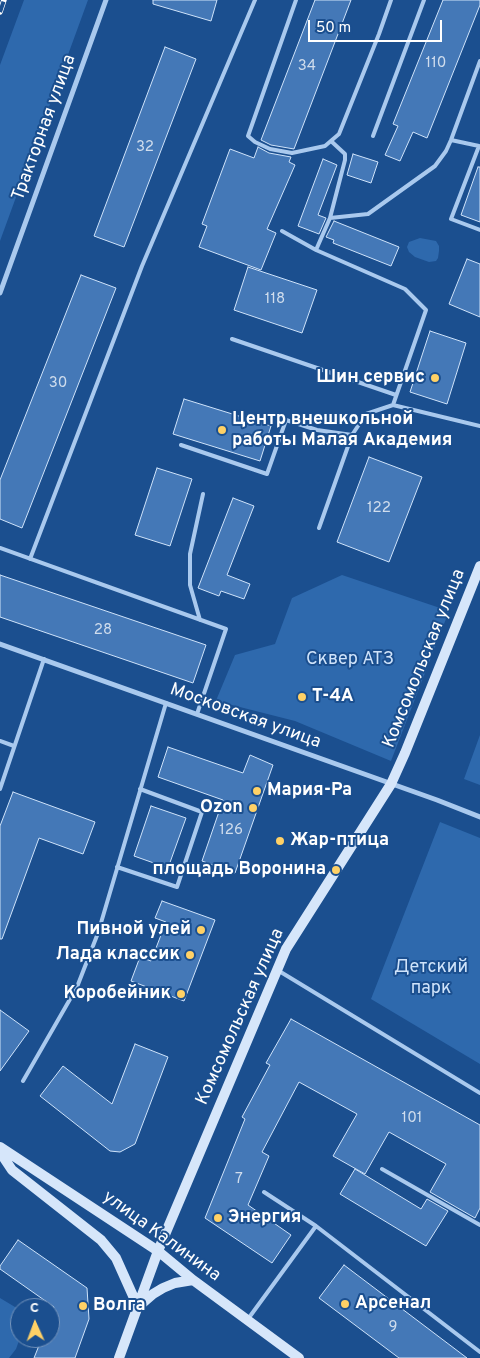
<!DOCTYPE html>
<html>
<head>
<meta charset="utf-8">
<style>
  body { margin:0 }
  #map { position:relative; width:480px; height:1358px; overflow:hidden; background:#1b4f8f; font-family:Overpass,sans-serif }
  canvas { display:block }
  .north { position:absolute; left:10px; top:1298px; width:50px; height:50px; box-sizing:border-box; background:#1b4f8f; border:1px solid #7695bc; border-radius:50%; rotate:358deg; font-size:14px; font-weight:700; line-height:20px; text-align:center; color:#fff }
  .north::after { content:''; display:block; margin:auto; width:18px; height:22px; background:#ffd166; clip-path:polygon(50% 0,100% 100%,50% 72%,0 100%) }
  .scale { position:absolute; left:308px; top:20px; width:134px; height:22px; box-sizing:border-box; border:2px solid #fff; border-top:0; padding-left:6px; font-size:15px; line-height:18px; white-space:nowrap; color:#fff; -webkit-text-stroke:4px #1b4f8f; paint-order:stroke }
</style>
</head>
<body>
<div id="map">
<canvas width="480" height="1358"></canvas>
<div class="north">С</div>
<div class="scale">50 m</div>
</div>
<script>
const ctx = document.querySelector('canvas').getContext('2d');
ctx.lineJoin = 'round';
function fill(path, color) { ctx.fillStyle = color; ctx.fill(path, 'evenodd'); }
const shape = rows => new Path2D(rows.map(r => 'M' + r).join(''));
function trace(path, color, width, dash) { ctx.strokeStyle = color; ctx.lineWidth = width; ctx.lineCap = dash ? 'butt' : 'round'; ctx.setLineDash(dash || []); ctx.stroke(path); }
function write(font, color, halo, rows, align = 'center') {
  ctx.font = font + ' Overpass,sans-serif'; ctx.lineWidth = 4; ctx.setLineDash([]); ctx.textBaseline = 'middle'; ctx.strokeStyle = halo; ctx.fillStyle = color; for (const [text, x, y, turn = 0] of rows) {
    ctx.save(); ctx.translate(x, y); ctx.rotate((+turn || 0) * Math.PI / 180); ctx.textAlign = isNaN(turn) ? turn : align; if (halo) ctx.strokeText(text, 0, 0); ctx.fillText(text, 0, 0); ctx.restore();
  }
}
fill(shape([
  [24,0,88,0,0,241,0,65],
  [420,238,436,241,439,246,439,251,438,258,436,261,429,262,415,257,409,252,407,247,409,242],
  [342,575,449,611,391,761,295,721,232,705,215,703,235,655,275,644,292,598],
  [480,735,480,785,464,779],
  [440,822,480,838,480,1064,371,999],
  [0,1298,20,1310,20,1338,16,1349,9,1358,0,1358]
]), '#2e69ad');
const building = shape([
  [153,0,217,0,211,21,153,4,153,0],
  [315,0,351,0,294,149,271,145,261,140,315,0],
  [443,0,480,0,480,5,427,138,413,132,400,161,385,155,398,126,393,124,443,0],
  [165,47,196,59,124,247,94,236,165,47],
  [258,147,269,153,291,157,289,162,295,165,267,229,276,233,261,270,199,247,207,226,202,224,230,149,254,158,258,147],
  [353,154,378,162,371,183,347,175,353,154],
  [323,159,337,165,318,215,326,218,319,234,298,226,323,159],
  [478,167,480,167,480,222,461,215,478,167],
  [334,221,399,247,391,266,333,243,334,240,326,237,334,221],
  [467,259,480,264,480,317,449,304,467,259],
  [248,267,317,290,302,333,234,310,248,267],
  [81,275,116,288,22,528,0,519,0,480,81,275],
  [430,331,466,343,447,404,410,392,430,331],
  [184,399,271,426,260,461,173,434,184,399],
  [369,457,422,477,389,562,337,542,369,457],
  [157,468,192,479,170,546,135,535,157,468],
  [233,498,254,506,227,575,250,584,244,599,221,591,219,596,198,588,233,498],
  [0,575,206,645,193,683,0,617,0,575],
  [168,747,243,773,250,755,273,765,235,873,202,861,223,800,158,777,168,747],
  [13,792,95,822,83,854,39,838,2,939,0,939,0,826,13,792],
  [151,806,186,818,168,868,134,856,151,806],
  [162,901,215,920,184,1001,131,981,140,957,151,961,166,922,155,918,162,901],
  [0,1010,29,1031,0,1071,0,1010],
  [291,1019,480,1125,480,1208,475,1218,430,1192,446,1164,389,1132,365,1174,333,1156,357,1114,299,1082,262,1152,269,1156,248,1205,291,1235,272,1263,205,1218,245,1119,242,1117,270,1065,266,1063,291,1019],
  [135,1044,168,1057,135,1144,120,1152,110,1151,40,1096,63,1066,112,1104,135,1044],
  [355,1169,421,1209,427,1199,448,1211,426,1246,340,1194,355,1169],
  [18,1240,87,1288,89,1319,75,1358,34,1358,42,1338,50,1338,50,1316,54,1307,0,1269,0,1266,18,1240],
  [344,1265,467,1358,399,1358,319,1298,344,1265]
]);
fill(building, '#4478b7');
trace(building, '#cfe3fa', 1);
trace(shape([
  [296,0,248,136,255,142,270,149,292,153,325,146,339,134,379,34,391,0],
  [373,136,424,0],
  [451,140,479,146],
  [480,147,479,146,451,219,480,230],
  [330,218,345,160,345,154,331,141],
  [282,231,316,250],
  [232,339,396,395],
  [393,405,426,310,405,289,316,250,330,218,368,214,435,166,446,151,451,140,480,61],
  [181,445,267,474,286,420,317,430,352,435],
  [319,528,352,435,366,414,393,405,480,426],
  [0,548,226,629,197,714],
  [30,559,142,266,255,0],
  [200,620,190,585,190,554,203,494],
  [0,741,14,746],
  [0,789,44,659],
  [117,867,177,887,202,812,140,789],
  [279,971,480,1093],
  [23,1081,77,987,98,933,166,703],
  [382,1169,480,1225],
  [316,1226,480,1352],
  [248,1319,316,1226,264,1192]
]), '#a9c9ee', 4);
trace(shape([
  [0,293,106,0],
  [0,644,437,800,480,817]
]), '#a9c9ee', 5);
trace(shape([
  [0,1147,158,1251,193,1280,299,1358],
  [0,1152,12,1170,101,1240,116,1258,138,1307,153,1294,163,1288,175,1283,193,1280],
  [119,1358,158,1251,286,949,391,784,405,753,480,566]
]), '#d6e6fa', 10);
const rail = shape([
  [0,12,4,0]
]);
trace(rail, '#fff', 5.5);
trace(rail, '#1b4f8f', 4, [11]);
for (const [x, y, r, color] of [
  [435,378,5,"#ffd166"],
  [222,430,5,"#ffd166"],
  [302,697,5,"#ffd166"],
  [257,791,5,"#ffd166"],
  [253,808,5,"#ffd166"],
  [280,841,5,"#ffd166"],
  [336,870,5,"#ffd166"],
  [201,930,5,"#ffd166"],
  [190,955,5,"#ffd166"],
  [181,994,5,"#ffd166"],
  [218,1218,5,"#ffd166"],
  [345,1304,5,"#ffd166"],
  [83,1306,5,"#ffd166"]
]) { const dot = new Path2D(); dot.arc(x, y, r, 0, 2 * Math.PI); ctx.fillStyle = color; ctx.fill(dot); trace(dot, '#1b4f8f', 2); }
write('15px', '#d0dded', null, [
  ["110",436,64],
  ["34",307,67],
  ["32",145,148],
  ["118",275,300],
  ["30",58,384],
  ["122",379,509],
  ["28",103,631],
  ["126",231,831],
  ["101",412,1119],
  ["7",239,1180],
  ["9",393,1328]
]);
write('18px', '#fff', '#1b4f8f', [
  ["Тракторная улица",45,128,-70],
  ["Комсомольская улица",425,659,-68],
  ["Московская улица",245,717,20],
  ["Комсомольская улица",241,1017,-66],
  ["улица Калинина",161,1237,36]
]);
write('bold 18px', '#fff', '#1b4f8f', [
  ["Шин сервис",425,378,"right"],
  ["Центр внешкольной",232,420],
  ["работы Малая Академия",232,441],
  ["Т-4А",312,697],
  ["Мария-Ра",267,791],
  ["Ozon",243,808,"right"],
  ["Жар-птица",290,841],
  ["площадь Воронина",326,870,"right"],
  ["Пивной улей",191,930,"right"],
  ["Лада классик",180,955,"right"],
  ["Коробейник",171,994,"right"],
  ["Энергия",228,1218],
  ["Арсенал",355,1304],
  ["Волга",93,1306]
], 'left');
write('18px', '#cfe3fa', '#1b4f8f', [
  ["Сквер АТЗ",350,660],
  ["Детский",431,968],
  ["парк",431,989]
]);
</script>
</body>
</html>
